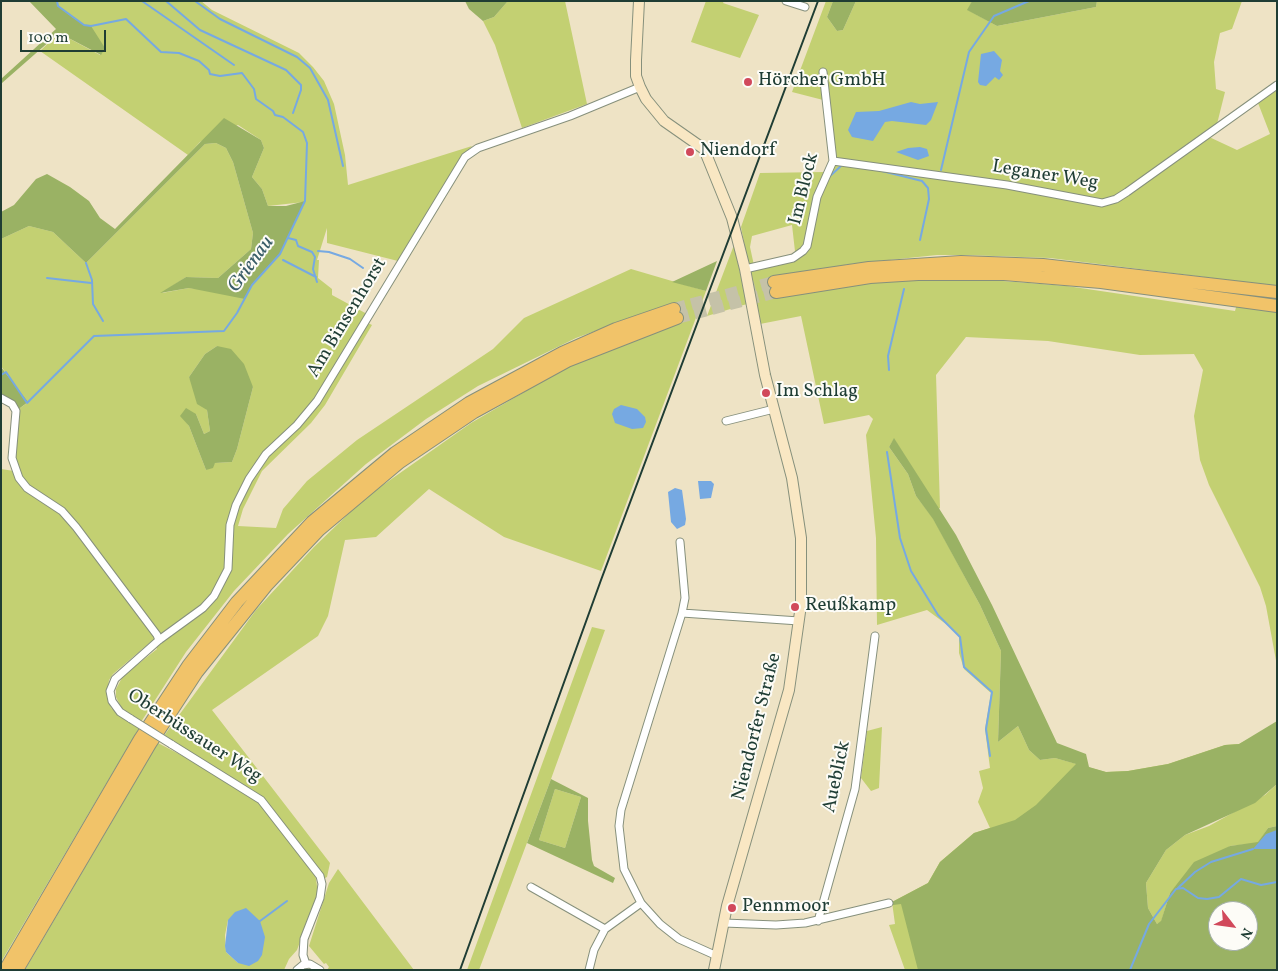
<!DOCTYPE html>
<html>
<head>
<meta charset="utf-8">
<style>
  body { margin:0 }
  #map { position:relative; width:1278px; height:971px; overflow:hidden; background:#eee3c5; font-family:Vollkorn,serif }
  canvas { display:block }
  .frame { position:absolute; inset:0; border:2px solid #1f3d34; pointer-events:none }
  .north { position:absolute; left:1208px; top:901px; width:50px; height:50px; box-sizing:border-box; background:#fdfcf7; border:1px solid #a4b0a9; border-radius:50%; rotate:120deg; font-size:14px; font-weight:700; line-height:20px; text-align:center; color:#1f3d34 }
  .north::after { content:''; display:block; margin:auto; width:18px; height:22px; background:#d1495b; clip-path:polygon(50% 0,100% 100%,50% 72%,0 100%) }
  .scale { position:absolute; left:20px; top:30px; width:86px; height:22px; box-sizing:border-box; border:2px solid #1f3d34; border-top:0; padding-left:6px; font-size:15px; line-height:18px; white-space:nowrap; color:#1f3d34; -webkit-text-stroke:4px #fdfcf7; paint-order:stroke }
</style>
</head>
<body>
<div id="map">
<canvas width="1278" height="971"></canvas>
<div class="frame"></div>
<div class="north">N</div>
<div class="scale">100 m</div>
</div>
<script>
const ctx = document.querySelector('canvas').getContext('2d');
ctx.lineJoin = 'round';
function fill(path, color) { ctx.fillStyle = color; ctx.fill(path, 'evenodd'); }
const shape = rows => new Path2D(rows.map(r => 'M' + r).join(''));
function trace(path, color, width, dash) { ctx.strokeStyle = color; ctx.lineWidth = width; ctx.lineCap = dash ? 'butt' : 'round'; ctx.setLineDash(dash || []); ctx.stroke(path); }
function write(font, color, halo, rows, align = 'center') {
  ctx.font = font + ' Vollkorn,serif'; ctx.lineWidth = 4; ctx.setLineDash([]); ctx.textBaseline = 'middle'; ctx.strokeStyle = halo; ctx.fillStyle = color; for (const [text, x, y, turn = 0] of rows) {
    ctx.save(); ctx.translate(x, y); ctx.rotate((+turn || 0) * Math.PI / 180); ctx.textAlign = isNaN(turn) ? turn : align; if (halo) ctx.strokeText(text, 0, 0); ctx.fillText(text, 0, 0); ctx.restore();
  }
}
fill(shape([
  [57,1,201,1,212,10,299,53,313,67,324,81,334,104,345,155,348,185,472,146,459,161,398,261,327,243,327,228,317,260,319,260,318,278,332,289,332,295,367,314,368,323,372,325,325,405,311,423,262,471,243,509,238,526,276,528,283,509,307,481,357,440,493,349,524,318,631,269,706,291,601,571,504,537,429,489,376,537,345,540,328,616,318,636,212,710,330,863,327,877,325,878,268,805,163,737,256,610,314,547,366,497,471,423,569,366,679,323,672,303,576,338,478,386,426,419,366,464,288,534,234,591,186,652,141,722,122,709,116,697,116,689,123,676,157,649,153,640,113,674,109,680,107,694,111,708,139,728,1,962,1,469,14,471,16,411,27,403,1,366,1,239,29,226,53,232,86,263,205,144,216,143,226,148,233,162,253,233,251,249,218,278,186,277,162,293,189,288,210,290,252,285,280,254,304,202,268,206,262,189,252,177,264,148,261,140,238,125,200,142,188,155,40,51,59,33,100,55,105,48,84,25,58,6],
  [217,346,253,387,237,449,232,462,215,463,206,470,189,426,184,419,196,414,204,434,210,431,207,410,189,377,205,354],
  [508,1,565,1,587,104,522,128,495,45,483,21,494,17],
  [706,1,724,1,723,3,759,15,740,58,691,42],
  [826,1,833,1,827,17,837,31,843,30,856,1,972,1,968,10,997,26,1096,7,1097,1,1242,1,1232,29,1220,33,1214,62,1216,89,1225,92,1217,124,1207,136,1237,150,1270,134,1258,103,1277,90,1277,286,1050,258,965,255,937,255,851,264,772,277,977,279,1067,286,1235,311,1238,300,1277,305,1277,666,1266,606,1260,587,1209,485,1200,460,1194,416,1203,370,1194,354,1140,355,1048,341,966,337,936,375,940,508,938,509,894,439,889,447,908,474,916,496,933,518,980,605,1001,651,998,742,1018,726,1029,750,1040,760,1055,758,1106,772,1128,771,1168,764,1225,745,1239,744,1260,733,1128,863,1156,946,1240,878,1277,970,905,970,889,925,895,924,892,902,928,883,940,862,974,833,990,828,978,802,983,788,979,771,990,768,985,729,991,693,964,669,959,653,959,637,950,627,927,610,877,625,876,538,866,435,873,419,869,415,824,424,801,316,760,324,741,227,760,173,824,172,829,166,835,151,827,101,792,92],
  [792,225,796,260,755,270,750,247,752,236],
  [1218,911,1248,911,1248,941,1218,941],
  [734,245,747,304,707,316],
  [592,627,605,630,551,779,479,970,467,970],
  [882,727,879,788,871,791,861,778,867,731],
  [158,743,198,764,262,805,315,872,318,893,297,950,289,959,284,970,25,970],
  [228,920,238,963,226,952,225,935],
  [1277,784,1277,826,1268,828,1258,843,1230,846,1170,893,1161,922,1157,924,1148,908,1146,883,1166,850,1185,835,1209,826,1265,795],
  [555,789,581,797,565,848,539,840],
  [338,869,414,970,327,970,329,967,326,963,324,964,309,946,329,883]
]), '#c3d072');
fill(shape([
  [29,1,57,1,58,6,71,16,84,25,91,26,105,48,101,55,59,33,2,83,1,79,56,29],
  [465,1,508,1,494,17,483,21,469,9],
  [833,1,856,1,843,30,837,31,827,17],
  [972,1,1097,1,1096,7,997,26,967,10],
  [224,118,261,140,264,148,252,177,262,189,268,206,286,206,305,201,280,254,252,285,245,299,189,288,160,293,186,277,218,278,251,249,253,233,233,162,226,148,216,143,205,144,86,263,53,232,29,226,1,239,1,212,14,205,36,179,47,174,70,187,89,201,100,218,115,229],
  [717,261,706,291,672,282],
  [217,346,231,349,244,364,253,387,237,449,232,462,215,463,213,468,206,470,189,426,180,416,186,408,196,414,204,434,210,431,207,410,197,404,189,377,205,354],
  [1,367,28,402,16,411,1,398],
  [894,438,956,535,992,605,1057,743,1086,754,1089,767,1106,772,1128,771,1168,764,1225,745,1239,744,1277,721,1277,784,1255,803,1185,835,1166,850,1146,883,1148,908,1157,924,1161,921,1170,893,1194,862,1230,846,1258,842,1268,828,1277,826,1277,970,918,970,901,904,893,905,892,902,928,883,940,862,974,833,1015,820,1036,805,1076,764,1055,758,1040,760,1029,750,1018,726,998,742,1001,651,980,605,933,519,916,496,908,474,889,447],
  [1218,911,1248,911,1248,941,1218,941],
  [551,779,588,798,588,821,592,860,594,866,615,878,613,883,527,843],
  [555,789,581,797,565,848,539,840]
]), '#9ab264');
fill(shape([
  [994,51,1002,60,1000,71,1003,75,999,80,995,77,986,86,980,85,978,82,981,54],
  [911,102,920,104,938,102,931,120,926,125,892,121,885,122,873,141,852,137,848,130,856,112,879,111],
  [920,147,927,149,929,156,918,160,896,152,908,148],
  [621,405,637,409,645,417,646,422,643,428,632,429,615,423,612,414,614,409],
  [698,481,711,481,714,484,711,498,700,499],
  [675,488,682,490,686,519,685,525,677,529,671,522,668,492],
  [1277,830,1277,849,1253,849,1266,834],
  [246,908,260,921,265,937,262,955,258,961,249,966,238,963,226,952,225,946,228,920,235,912]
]), '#76a9e2');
trace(shape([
  [142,1,234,65],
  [166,1,200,30,286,70,301,85,301,90,293,113],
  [195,1,220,19,297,57,310,68,328,100,343,166],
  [878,170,922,181,928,188,929,199,920,240],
  [941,170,969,52,994,16,1029,1],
  [829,177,842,165],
  [288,238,296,240,298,246,312,252,315,257,313,269,317,282],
  [318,251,329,252,350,259,363,268],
  [283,260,316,277],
  [86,263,92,280,93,304,103,321],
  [47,278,91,283],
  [889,370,888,356,904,289],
  [1,375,6,372,27,403,94,336,224,331,237,313,252,285,280,254,305,201,307,143,303,132,283,117,275,115,273,111,256,99,254,89,242,73,220,76,210,74,209,70,199,61,179,53,161,52,126,19,91,26,84,25,58,6,57,1],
  [887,452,900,538,911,571,938,615,960,637,964,667,992,692,986,729,990,756],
  [1178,888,1195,872,1211,862,1253,849],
  [260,921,287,901],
  [1130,970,1149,924,1176,889,1183,888,1198,898,1207,899,1219,897,1241,879,1261,885,1277,882]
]), '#76a9e2', 2);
trace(shape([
  [674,309,774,282],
  [677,318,776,292]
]), '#c5c2a8', 12, [12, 6]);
const minor = shape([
  [786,1,805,7],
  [833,161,1007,185,1102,203,1116,199,1127,192,1277,85],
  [745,269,793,258,803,251,807,246,817,197,833,161,823,72],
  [1,398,12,404,16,411,12,458,19,478,27,488,62,511,76,527,157,635,159,640],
  [726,421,774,409],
  [680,542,685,598,682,613],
  [131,719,120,712,112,701,110,691,115,679,159,640,203,608,214,596,228,569,230,525,236,505,249,479,266,454,297,425,317,401,465,157,478,148,570,116,640,87],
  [171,744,261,800,320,876,322,884,320,898,304,939,303,955,306,964],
  [531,887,605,929],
  [818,921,855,789,875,636],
  [724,923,776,925,805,923,889,903],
  [717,956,679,939,660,924,641,903,624,869,619,826,621,810,682,613,799,621],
  [297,970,303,965,310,964,320,970],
  [589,970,594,950,605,929,641,903]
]);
const secondary = shape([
  [639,1,636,60,636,76,640,87,646,99,664,121,704,149,732,218,745,269,765,375,792,478,801,538,801,605,789,690,727,906,714,970]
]);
const motorway = shape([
  [774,282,869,268,961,262,1043,265,1277,292],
  [776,292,870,277,918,274,1004,274,1101,282,1277,306],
  [5,970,140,739,188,666,237,602,312,522,395,453,469,403,562,353,616,329,674,309],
  [17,970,150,744,197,672,266,586,319,530,400,462,474,412,567,361,677,318]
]);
trace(minor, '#86907c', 9);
trace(secondary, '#86907c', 12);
trace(motorway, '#86907c', 14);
trace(minor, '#fff', 7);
trace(secondary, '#f9e7c3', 10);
trace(motorway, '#f1c369', 12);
trace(shape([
  [460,970,601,580,818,1]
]), '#1f3d34', 2);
const minorBridge = shape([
  [131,719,171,744]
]);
trace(minorBridge, '#86907c', 9, []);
trace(minorBridge, '#fff', 7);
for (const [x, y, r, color] of [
  [748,82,5,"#d1495b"],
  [690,152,5,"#d1495b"],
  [766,393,5,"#d1495b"],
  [795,607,5,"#d1495b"],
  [732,908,5,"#d1495b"]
]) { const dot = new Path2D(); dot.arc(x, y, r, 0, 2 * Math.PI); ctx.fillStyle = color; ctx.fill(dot); trace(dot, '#fdfcf7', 2); }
write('19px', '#1f3d34', '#fdfcf7', [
  ["Hörcher GmbH",758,82],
  ["Niendorf",700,152],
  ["Im Schlag",776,393],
  ["Reußkamp",805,607],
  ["Pennmoor",742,908]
], 'left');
write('19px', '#1f3d34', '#fdfcf7', [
  ["Leganer Weg",1045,176,9],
  ["Im Block",805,189,-76],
  ["Am Binsenhorst",348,318,-59],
  ["Niendorfer Straße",758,727,-76],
  ["Oberbüssauer Weg",194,737,33],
  ["Aueblick",838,777,-78]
]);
write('italic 20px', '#395d68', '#fdfcf7', [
  ["Grienau",252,265,-54]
]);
</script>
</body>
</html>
